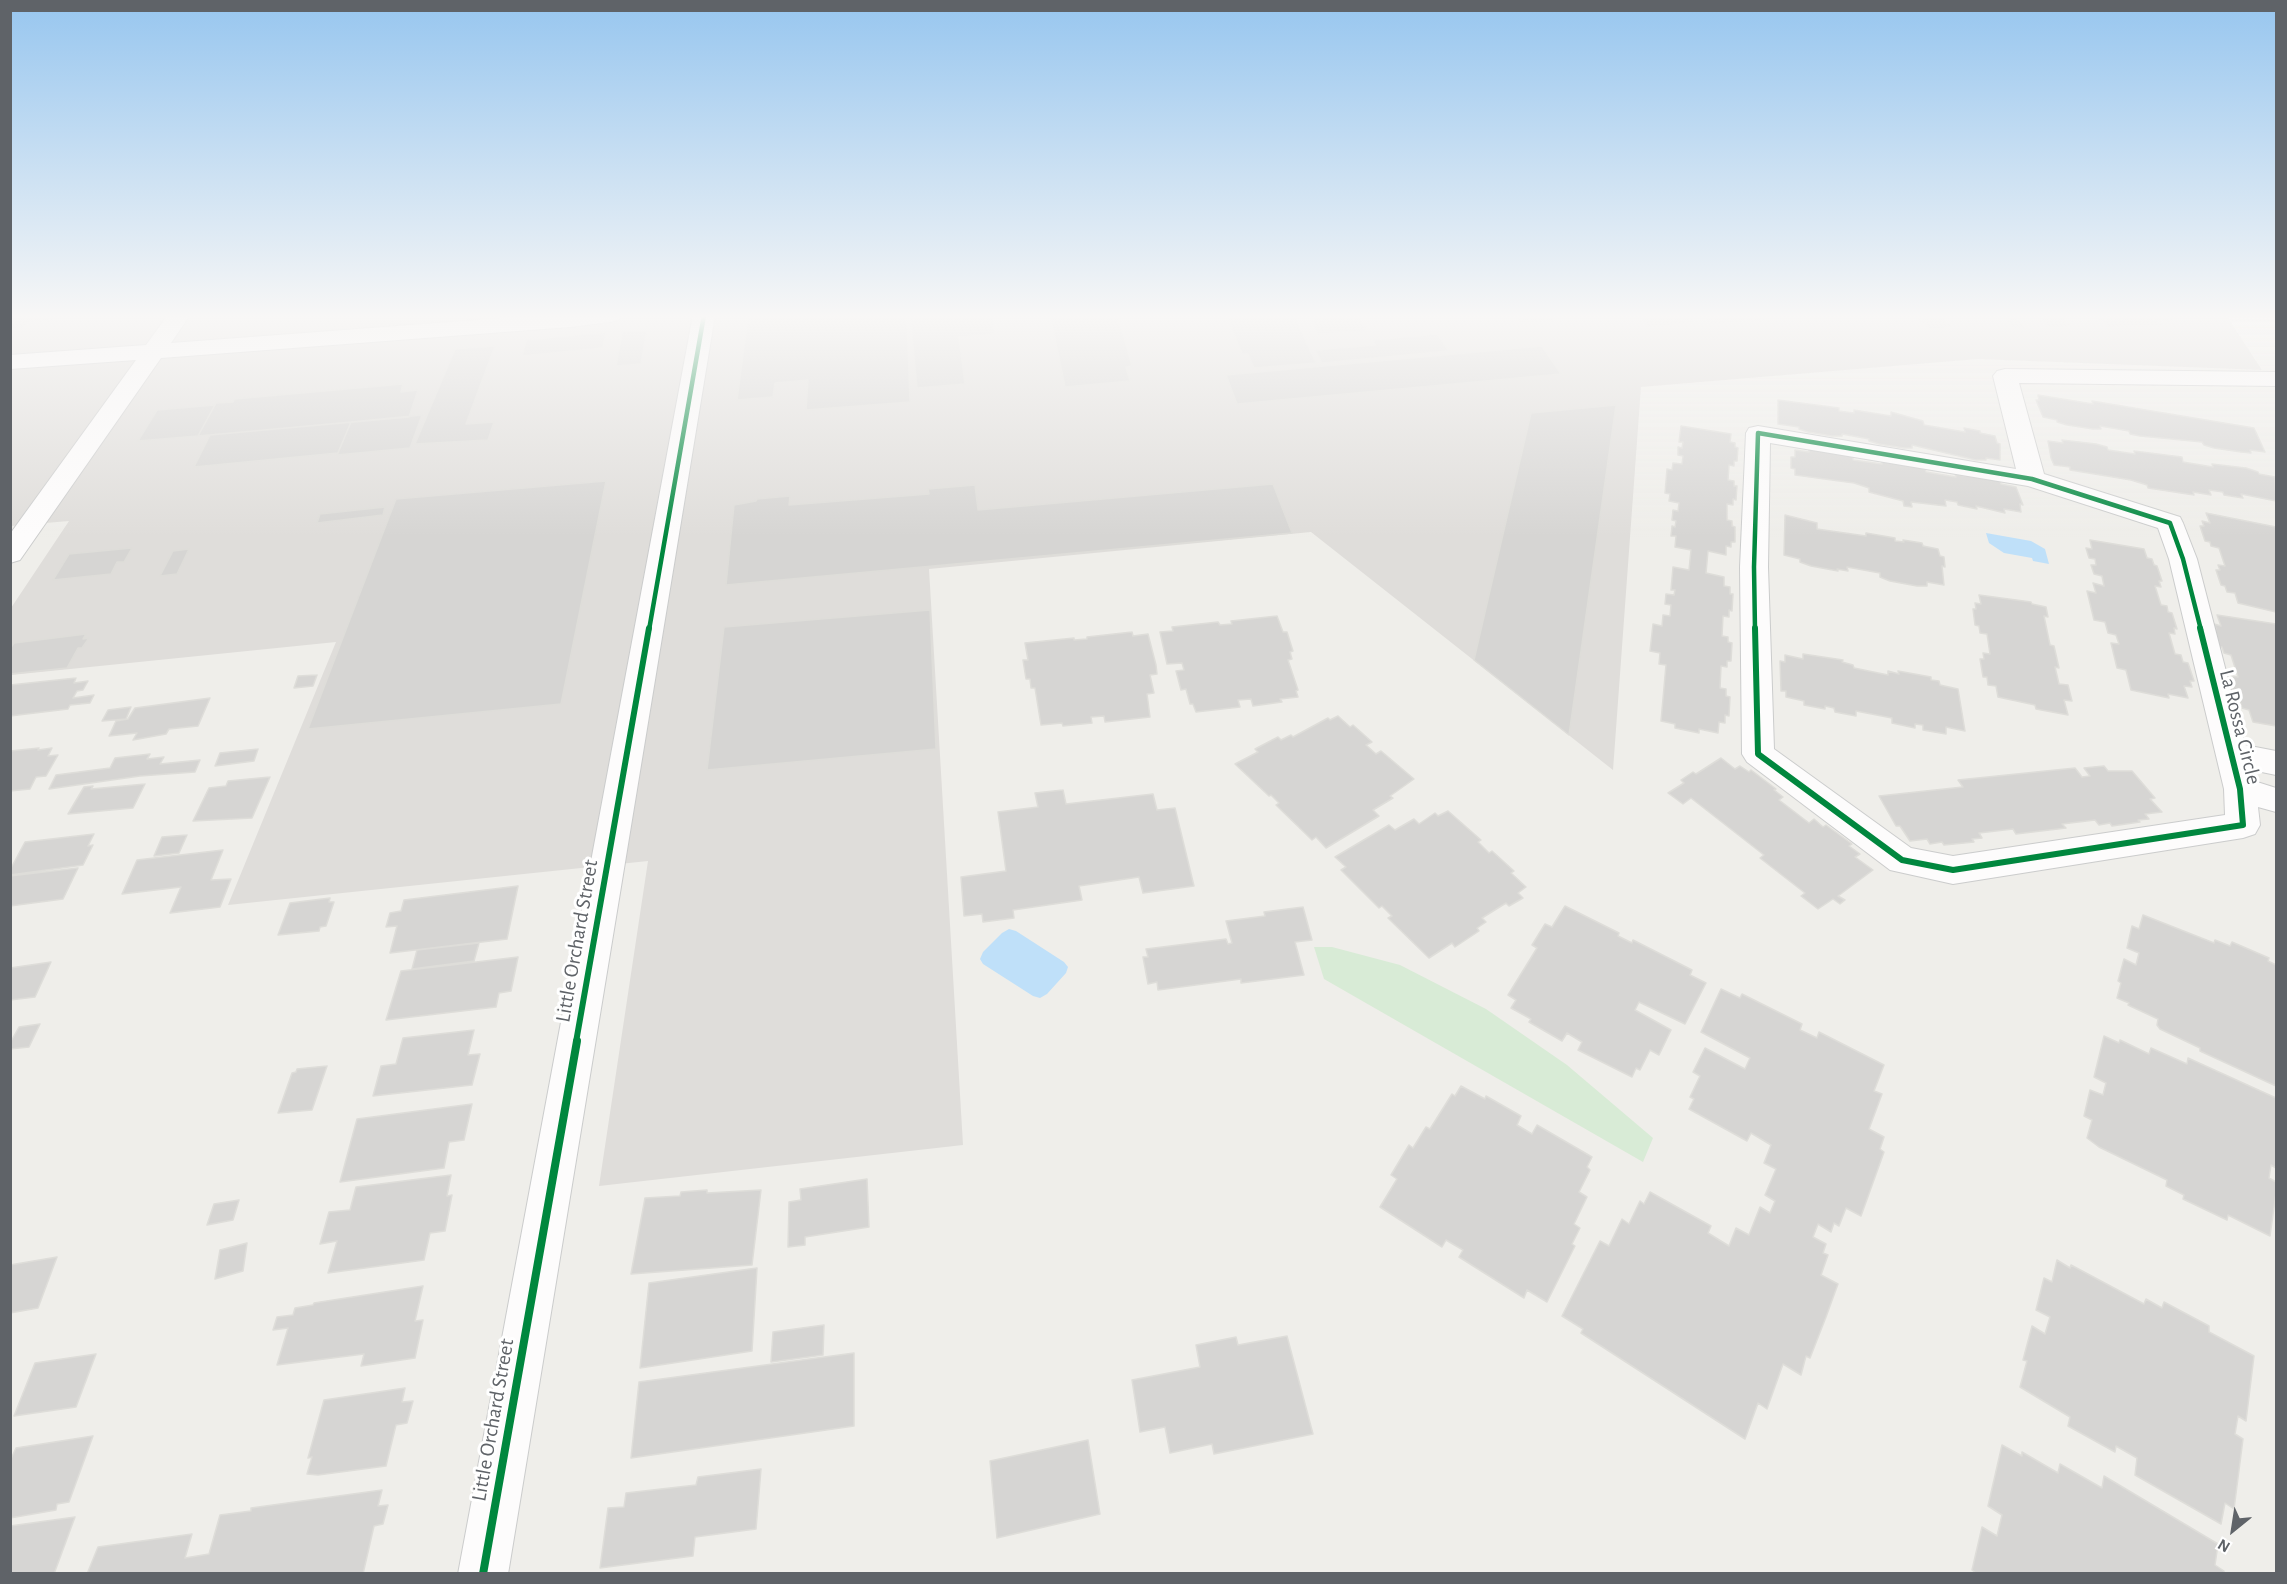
<!DOCTYPE html>
<html>
<head>
<meta charset="utf-8">
<style>
  body { margin:0 }
  #map { position:relative; width:2287px; height:1584px; overflow:hidden; background:#efeeea; font-family:"Alegreya Sans",sans-serif }
  canvas { display:block }
  .frame { position:absolute; inset:0; border:12px solid #5f6368; pointer-events:none }
  .north { position:absolute; left:2203px; top:1500px; width:60px; height:60px; -webkit-text-stroke:4px #fff; paint-order:stroke; rotate:210deg; font-size:16px; font-weight:700; line-height:24px; text-align:center; color:#5f6368 }
  .north::after { content:''; display:block; margin:auto; width:21px; height:27px; background:#5f6368; clip-path:polygon(50% 0,100% 100%,50% 72%,0 100%) }
</style>
</head>
<body>
<div id="map">
<canvas width="2287" height="1584"></canvas>
<div class="frame"></div>
<div class="north">N</div>
</div>
<script>
const ctx = document.querySelector('canvas').getContext('2d');
ctx.lineJoin = 'round';
function fill(path, color) { ctx.fillStyle = color; ctx.fill(path, 'evenodd'); }
const shape = rows => new Path2D(rows.map(r => 'M' + r).join(''));
function trace(path, color, width, dash) { ctx.strokeStyle = color; ctx.lineWidth = width; ctx.lineCap = dash ? 'butt' : 'round'; ctx.setLineDash(dash || []); ctx.stroke(path); }
function write(font, color, halo, rows, align = 'center') {
  ctx.font = font + ' "Alegreya Sans",sans-serif'; ctx.lineWidth = 6; ctx.setLineDash([]); ctx.textBaseline = 'middle'; ctx.strokeStyle = halo; ctx.fillStyle = color; for (const [text, x, y, turn = 0] of rows) {
    ctx.save(); ctx.translate(x, y); ctx.rotate((+turn || 0) * Math.PI / 180); ctx.textAlign = isNaN(turn) ? turn : align; if (halo) ctx.strokeText(text, 0, 0); ctx.fillText(text, 0, 0); ctx.restore();
  }
}
fill(shape([
  [11,315,2226,315,2262,370,1978,359,1641,387,1613,770,1311,532,929,569,963,1145,599,1186,648,861,228,905,336,642,11,675,11,608,69,521,11,526]
]), '#dfddda');
fill(shape([
  [1314,947,1332,947,1400,965,1486,1009,1567,1065,1653,1138,1643,1162,1324,979]
]), '#d8ebd6');
fill(shape([
  [1986,533,2031,541,2045,549,2049,564,2033,561,2032,558,2004,553,1989,543],
  [1009,929,1016,931,1064,962,1068,967,1066,973,1047,994,1040,998,1033,996,983,964,980,959,983,952,1002,933]
]), '#bfe0f9');
const building = shape([
  [10,315,57,315,53,320,28,322,23,328,10,329,10,315],
  [231,315,275,315,229,319,231,315],
  [750,315,907,315,910,402,806,410,808,380,775,383,773,397,737,400,748,316,750,315],
  [910,315,992,315,995,334,959,337,965,384,917,388,910,315],
  [1050,315,1118,315,1132,366,1126,367,1130,381,1065,387,1050,315],
  [1226,315,1294,315,1316,363,1254,368,1248,354,1242,354,1226,315],
  [1309,315,1360,315,1368,331,1318,334,1309,315],
  [1516,315,1553,315,1557,321,1521,323,1516,315],
  [1638,315,1689,315,1696,323,1648,327,1638,315],
  [1701,315,1773,315,1777,319,1710,325,1701,315],
  [1913,315,1939,315,1954,327,1931,330,1913,315],
  [2004,315,2015,315,2026,328,2013,328,2004,315],
  [2035,315,2059,315,2072,326,2051,328,2035,315],
  [2092,315,2169,315,2176,320,2159,322,2163,325,2108,327,2092,315],
  [647,330,641,364,616,366,622,332,647,330],
  [606,332,603,348,522,356,526,340,606,332],
  [1437,334,1449,351,1322,363,1315,350,1375,345,1373,340,1437,334],
  [495,346,466,424,494,422,488,440,415,444,455,349,495,346],
  [1542,346,1561,374,1237,404,1226,375,1542,346],
  [403,384,401,392,418,390,409,417,198,436,216,403,233,402,234,399,403,384],
  [2038,395,2093,404,2092,401,2254,428,2265,452,2250,450,2251,453,2241,452,2214,448,2204,445,2202,442,2140,436,2130,434,2129,431,2100,426,2101,429,2093,429,2067,425,2057,422,2057,420,2043,417,2036,400,2039,400,2038,395],
  [1778,400,1839,408,1839,411,1854,413,1854,410,1891,416,1891,412,1923,421,1924,425,1965,432,1964,428,1980,431,1980,433,1995,436,1997,443,2000,444,2000,460,1986,458,1986,460,1976,460,1912,445,1912,448,1904,448,1879,444,1869,441,1869,439,1842,434,1842,436,1832,436,1808,432,1799,429,1799,427,1778,424,1778,400],
  [215,405,198,436,138,441,157,410,215,405],
  [1616,405,1569,735,1474,660,1531,413,1616,405],
  [422,415,410,448,337,455,351,422,422,415],
  [351,422,338,453,194,467,210,435,351,422],
  [1681,426,1731,434,1730,442,1735,443,1735,447,1738,448,1737,461,1734,461,1734,466,1729,465,1728,480,1734,481,1734,486,1737,486,1736,500,1733,499,1733,505,1727,504,1727,520,1732,521,1732,526,1735,527,1735,542,1731,542,1731,547,1726,546,1726,555,1708,551,1706,573,1724,577,1724,586,1730,587,1730,594,1733,594,1732,611,1729,610,1729,617,1723,616,1722,636,1728,637,1728,642,1732,643,1731,661,1727,661,1727,667,1721,666,1720,688,1726,689,1726,696,1730,697,1729,716,1725,715,1725,723,1719,722,1718,733,1699,729,1699,733,1675,728,1675,724,1661,721,1666,665,1659,664,1660,653,1650,651,1653,624,1662,626,1663,615,1670,616,1671,605,1665,604,1666,594,1674,595,1675,590,1671,590,1673,567,1689,570,1691,550,1675,547,1676,536,1671,536,1672,526,1675,527,1676,521,1672,520,1673,510,1678,511,1679,503,1669,501,1670,494,1665,493,1667,469,1672,470,1673,463,1682,464,1683,456,1678,455,1678,447,1682,448,1683,442,1679,442,1681,426],
  [2062,440,2096,444,2107,447,2108,450,2135,454,2134,451,2182,457,2183,462,2213,467,2212,464,2246,468,2258,472,2259,474,2275,477,2276,501,2241,494,2243,498,2224,495,2223,492,2209,490,2211,495,2193,492,2194,495,2148,488,2147,485,2131,480,2070,470,2070,467,2054,465,2051,458,2048,441,2063,443,2062,440],
  [1809,449,1843,453,1853,457,1853,460,1882,464,1882,462,1917,466,1925,469,1926,472,1956,477,1955,474,1965,476,1965,474,1991,478,2000,481,2001,484,2016,487,2023,505,2020,504,2021,512,2004,509,2005,513,1976,506,1977,509,1958,505,1957,502,1945,500,1946,506,1911,502,1912,507,1904,506,1903,501,1869,492,1869,488,1854,483,1795,475,1795,469,1791,468,1791,457,1795,457,1795,450,1809,452,1809,449],
  [606,481,561,704,308,729,396,499,606,481],
  [1273,484,1292,533,726,585,734,505,756,501,757,499,790,496,789,505,929,494,928,489,975,485,978,510,1273,484],
  [385,507,383,515,317,523,320,514,385,507],
  [2206,513,2276,527,2276,612,2238,603,2235,593,2227,592,2225,586,2221,585,2216,570,2220,570,2218,565,2225,566,2219,548,2211,546,2210,542,2205,541,2200,526,2204,526,2202,521,2210,523,2206,513],
  [1785,515,1817,523,1817,529,1866,536,1866,533,1895,538,1895,541,1904,542,1903,540,1922,543,1923,546,1938,549,1940,556,1944,557,1945,567,1942,566,1944,585,1927,582,1927,586,1917,586,1890,581,1880,577,1880,573,1847,567,1848,571,1837,569,1838,571,1811,566,1800,562,1800,559,1784,555,1785,515],
  [2090,540,2144,549,2147,558,2152,559,2154,565,2157,566,2162,581,2159,581,2161,587,2155,586,2161,605,2167,606,2168,612,2172,613,2177,629,2174,628,2175,634,2169,633,2175,654,2181,655,2183,662,2188,663,2194,681,2190,681,2192,687,2184,686,2188,698,2168,694,2169,698,2131,690,2126,670,2117,668,2111,643,2119,644,2116,635,2108,633,2105,622,2094,620,2087,591,2096,593,2093,583,2104,586,2102,576,2094,574,2091,565,2096,565,2095,559,2089,558,2086,548,2092,549,2090,540],
  [132,548,124,562,117,562,111,574,53,580,69,554,132,548],
  [189,549,177,574,160,576,173,551,189,549],
  [1979,595,2031,602,2032,604,2046,607,2048,617,2044,616,2050,645,2054,646,2059,668,2055,667,2059,684,2068,685,2072,701,2064,700,2068,715,2036,709,2035,705,1998,697,1996,686,1988,685,1987,677,1983,677,1980,659,1984,659,1983,653,1990,654,1987,634,1980,633,1979,626,1975,625,1973,609,1976,609,1975,603,1981,604,1979,595],
  [930,610,936,749,707,770,724,627,930,610],
  [2217,615,2276,624,2276,726,2253,722,2249,710,2242,708,2240,701,2236,700,2230,682,2233,683,2231,676,2238,677,2231,655,2224,653,2222,647,2217,647,2211,629,2216,629,2214,624,2221,626,2217,615],
  [1277,616,1283,632,1287,632,1293,651,1290,652,1292,659,1288,660,1298,690,1296,691,1298,697,1280,699,1282,702,1253,706,1251,699,1238,700,1240,707,1196,712,1193,704,1190,704,1186,689,1181,690,1176,671,1184,670,1182,663,1167,664,1160,632,1173,631,1172,627,1218,622,1220,625,1232,624,1231,621,1277,616],
  [1132,632,1133,636,1148,634,1156,665,1157,674,1150,675,1154,693,1147,694,1150,717,1105,722,1104,716,1091,717,1092,723,1063,726,1062,723,1041,725,1035,688,1031,688,1030,679,1026,679,1023,660,1028,660,1025,643,1074,638,1074,640,1087,639,1087,637,1132,632],
  [86,634,83,639,89,638,82,648,78,648,67,668,10,674,10,649,14,643,86,634],
  [1803,654,1843,660,1842,662,1853,665,1854,668,1888,675,1888,671,1899,674,1898,671,1931,677,1931,680,1939,681,1940,685,1958,689,1965,731,1946,727,1946,734,1923,730,1923,725,1915,724,1915,728,1892,723,1892,718,1856,711,1856,716,1835,712,1834,708,1825,706,1825,709,1804,705,1804,701,1786,697,1786,691,1781,691,1780,661,1785,662,1785,655,1803,659,1803,654],
  [317,675,313,686,294,688,298,676,317,675],
  [76,678,74,683,88,681,83,690,77,691,73,698,94,695,90,703,70,705,68,709,10,716,10,685,76,678],
  [210,698,198,726,169,729,166,734,133,740,137,733,109,736,116,721,128,719,135,708,210,698],
  [131,707,126,719,102,721,108,710,131,707],
  [1338,716,1350,727,1353,725,1372,742,1366,745,1376,754,1381,751,1414,779,1390,796,1393,798,1373,810,1379,816,1326,848,1316,837,1312,840,1276,805,1279,803,1271,795,1269,796,1235,764,1258,752,1255,749,1278,737,1281,740,1291,735,1293,737,1328,718,1330,720,1338,716],
  [39,748,38,750,52,748,48,756,58,755,46,776,36,777,30,789,10,791,10,751,39,748],
  [258,749,254,761,215,766,220,753,258,749],
  [150,754,147,759,164,757,160,764,200,760,195,772,140,776,49,789,56,775,110,768,115,758,150,754],
  [1721,758,1735,769,1740,766,1749,772,1751,770,1776,789,1774,790,1783,797,1779,800,1809,823,1814,819,1823,827,1826,825,1852,844,1849,846,1860,854,1855,857,1873,870,1838,896,1845,900,1840,904,1833,899,1818,909,1801,896,1805,893,1760,858,1764,855,1691,798,1683,804,1668,793,1684,783,1681,780,1693,772,1696,774,1721,758],
  [2104,766,2108,771,2132,771,2155,798,2150,799,2162,812,2145,814,2149,819,2138,820,2140,822,2112,826,2110,823,2099,825,2095,820,2062,824,2066,828,2016,834,2013,829,1979,833,1982,838,1972,839,1974,842,1944,845,1942,842,1930,844,1927,839,1910,841,1900,826,1896,826,1879,796,1963,787,1958,780,2075,768,2082,777,2090,776,2084,768,2104,766],
  [270,777,252,818,193,821,209,788,226,786,228,781,270,777],
  [145,784,133,808,68,814,84,787,93,786,91,789,145,784],
  [1063,790,1066,804,1153,794,1157,810,1175,808,1194,886,1143,893,1139,877,1079,886,1082,900,1013,910,1014,918,983,922,982,914,964,916,961,877,1006,871,998,812,1038,807,1035,793,1063,790],
  [1448,811,1481,840,1478,842,1489,853,1492,851,1514,871,1511,873,1526,887,1518,893,1523,898,1509,906,1506,903,1482,918,1486,922,1477,928,1479,931,1455,947,1452,943,1429,958,1388,918,1392,916,1382,906,1379,908,1341,870,1346,867,1335,857,1389,825,1395,830,1414,819,1419,824,1435,813,1438,816,1448,811],
  [94,834,88,846,93,845,83,865,10,875,10,870,25,842,94,834],
  [187,835,179,853,154,856,162,837,187,835],
  [223,850,211,880,231,879,220,907,170,913,181,887,122,894,137,860,223,850],
  [78,868,63,899,10,906,10,876,78,868],
  [518,886,507,939,390,953,397,926,386,927,390,913,401,911,404,900,518,886],
  [330,898,329,902,334,902,326,926,320,927,319,931,278,935,290,903,330,898],
  [1565,906,1619,933,1618,936,1632,943,1633,940,1692,970,1690,975,1706,983,1685,1024,1639,1002,1635,1010,1671,1030,1659,1055,1650,1050,1640,1070,1636,1068,1632,1077,1578,1050,1582,1042,1567,1033,1562,1041,1529,1022,1531,1019,1511,1008,1516,1000,1508,995,1537,948,1532,945,1545,924,1552,927,1565,906],
  [1303,907,1312,940,1295,942,1304,975,1241,983,1241,979,1158,990,1157,982,1148,984,1143,957,1148,957,1146,949,1226,939,1228,944,1232,943,1226,921,1265,916,1264,912,1303,907],
  [2143,915,2214,943,2215,940,2230,946,2232,942,2269,958,2268,961,2276,965,2276,1086,2200,1051,2200,1048,2160,1029,2157,1025,2158,1019,2128,1005,2129,1003,2117,998,2121,983,2118,981,2124,959,2136,965,2139,953,2127,948,2132,926,2139,929,2143,915],
  [479,943,474,961,412,969,417,950,479,943],
  [518,957,511,991,499,993,496,1007,386,1020,401,971,518,957],
  [51,962,35,997,10,1000,10,968,51,962],
  [1721,989,1740,998,1742,994,1802,1024,1800,1030,1817,1038,1819,1032,1884,1065,1874,1091,1882,1094,1869,1129,1884,1137,1880,1149,1884,1152,1861,1216,1846,1208,1839,1226,1834,1223,1831,1232,1818,1224,1813,1237,1826,1244,1823,1253,1828,1255,1821,1275,1838,1284,1826,1317,1810,1358,1806,1356,1801,1375,1783,1364,1767,1409,1758,1403,1745,1439,1581,1333,1583,1329,1562,1316,1600,1241,1609,1246,1622,1219,1629,1224,1640,1201,1644,1204,1650,1192,1711,1226,1708,1233,1729,1246,1736,1228,1749,1235,1760,1207,1770,1213,1775,1201,1765,1195,1776,1169,1764,1163,1771,1145,1751,1133,1747,1141,1689,1109,1694,1099,1690,1097,1700,1076,1693,1072,1705,1048,1745,1069,1750,1058,1701,1032,1721,989],
  [40,1024,29,1047,10,1049,10,1043,19,1027,40,1024],
  [474,1030,468,1055,480,1054,472,1085,373,1096,381,1066,396,1064,403,1038,474,1030],
  [2104,1036,2119,1043,2120,1040,2149,1054,2151,1048,2187,1064,2188,1058,2276,1098,2276,1168,2271,1165,2269,1178,2276,1182,2276,1193,2270,1236,2228,1215,2227,1220,2183,1199,2184,1195,2166,1186,2167,1180,2099,1147,2087,1138,2092,1120,2084,1116,2090,1090,2103,1095,2106,1083,2094,1077,2104,1036],
  [327,1066,312,1110,278,1113,292,1073,296,1072,297,1069,327,1066],
  [1461,1086,1485,1099,1486,1096,1521,1116,1517,1125,1532,1134,1537,1125,1592,1157,1587,1167,1590,1170,1579,1192,1587,1197,1574,1224,1580,1228,1572,1244,1575,1246,1547,1302,1527,1290,1524,1298,1459,1257,1463,1250,1446,1240,1442,1247,1380,1207,1397,1179,1391,1175,1409,1145,1413,1148,1426,1127,1430,1129,1452,1094,1455,1096,1461,1086],
  [472,1104,464,1140,449,1142,444,1168,340,1182,357,1119,472,1104],
  [451,1175,447,1196,452,1195,445,1231,430,1233,424,1260,328,1273,337,1241,320,1244,329,1212,350,1210,356,1187,451,1175],
  [867,1179,869,1227,805,1237,805,1245,788,1247,789,1202,801,1200,800,1189,867,1179],
  [707,1190,707,1193,761,1190,752,1265,631,1274,645,1198,680,1196,681,1192,707,1190],
  [239,1200,233,1220,207,1225,214,1204,239,1200],
  [247,1243,243,1271,215,1279,220,1250,247,1243],
  [57,1257,38,1308,10,1313,10,1265,57,1257],
  [2057,1260,2070,1268,2071,1265,2144,1304,2146,1299,2162,1308,2164,1302,2209,1326,2209,1332,2254,1356,2246,1421,2238,1416,2235,1434,2243,1439,2234,1509,2225,1503,2221,1524,2135,1475,2137,1458,2116,1446,2115,1452,2068,1426,2070,1417,2020,1387,2027,1361,2023,1360,2032,1326,2045,1334,2050,1317,2036,1310,2044,1278,2052,1282,2057,1260],
  [757,1268,752,1351,640,1368,649,1283,757,1268],
  [423,1286,415,1321,423,1320,415,1358,361,1366,364,1354,277,1365,288,1328,273,1330,277,1317,293,1315,295,1308,313,1305,314,1303,423,1286],
  [824,1325,823,1355,771,1362,773,1332,824,1325],
  [1287,1336,1313,1434,1214,1454,1212,1444,1170,1453,1165,1427,1140,1432,1132,1380,1200,1367,1196,1345,1236,1337,1238,1345,1287,1336],
  [854,1353,854,1426,631,1458,639,1382,854,1353],
  [96,1354,76,1407,14,1416,35,1363,96,1354],
  [405,1388,402,1402,413,1401,407,1423,396,1425,386,1466,318,1475,307,1474,312,1457,308,1458,324,1400,405,1388],
  [93,1436,69,1502,57,1504,56,1510,10,1518,10,1461,16,1448,93,1436],
  [1088,1440,1100,1514,997,1538,990,1461,1088,1440],
  [2002,1445,2022,1456,2022,1452,2058,1473,2060,1464,2102,1488,2104,1476,2218,1544,2215,1565,2224,1571,2224,1574,1977,1574,1972,1570,1982,1527,1997,1536,2002,1515,1988,1506,2002,1445],
  [761,1469,756,1529,695,1537,693,1556,600,1568,608,1508,624,1507,626,1493,696,1485,698,1477,761,1469],
  [382,1490,378,1506,388,1505,383,1524,374,1526,363,1574,87,1574,98,1547,192,1534,185,1558,209,1554,220,1515,251,1511,251,1508,382,1490],
  [75,1517,54,1574,10,1574,10,1526,75,1517]
]);
fill(building, '#d6d5d3');
trace(building, '#deddd9', 1.5);
const minor = shape([
  [168,315,190,315,171,343,544,315,621,315,618,320,610,322,570,327,161,358,20,560,10,563,10,534,136,360,10,369,10,355,146,345,168,315],
  [693,315,715,315,508,1574,458,1574,693,315],
  [2005,369,2276,372,2276,386,2019,383,2044,474,2180,517,2183,523,2197,559,2245,745,2276,751,2276,775,2252,770,2254,781,2276,788,2276,812,2258,807,2260,825,2255,834,2243,838,1953,884,1890,870,1747,762,1742,754,1740,567,1746,433,1749,428,1758,426,2016,469,1993,376,1997,371,2005,369],
  [1770,443,2028,486,2158,528,2169,559,2224,789,2225,815,1953,856,1911,848,1774,749,1768,567,1770,443]
]);
trace(minor, '#cbcccc', 2);
fill(minor, '#fdfcfc');
trace(shape([
  [649,630,704,315],
  [1755,630,1754,567,1758,433,2032,479,2170,523,2183,559,2201,630]
]), '#00873e', 4.5);
trace(shape([
  [1755,628,1758,754,1902,860,1953,870,2243,825,2240,789,2200,628],
  [576,1042,649,628]
]), '#00873e', 6);
trace(shape([
  [483,1574,577,1041]
]), '#00873e', 8);
const sky = ctx.createLinearGradient(0, 0, 0, 537);
sky.addColorStop(0, '#97c6ef');
sky.addColorStop(0.59, '#f8f7f6');
sky.addColorStop(1, '#f8f7f600');
ctx.fillStyle = sky;
ctx.fillRect(0, 0, 2287, 537);
write('21px', '#5f6368', '#fff', [
  ["La Rossa Circle",2240,727,76],
  ["Little Orchard Street",577,941,-80],
  ["Little Orchard Street",493,1420,-80]
]);
</script>
</body>
</html>
